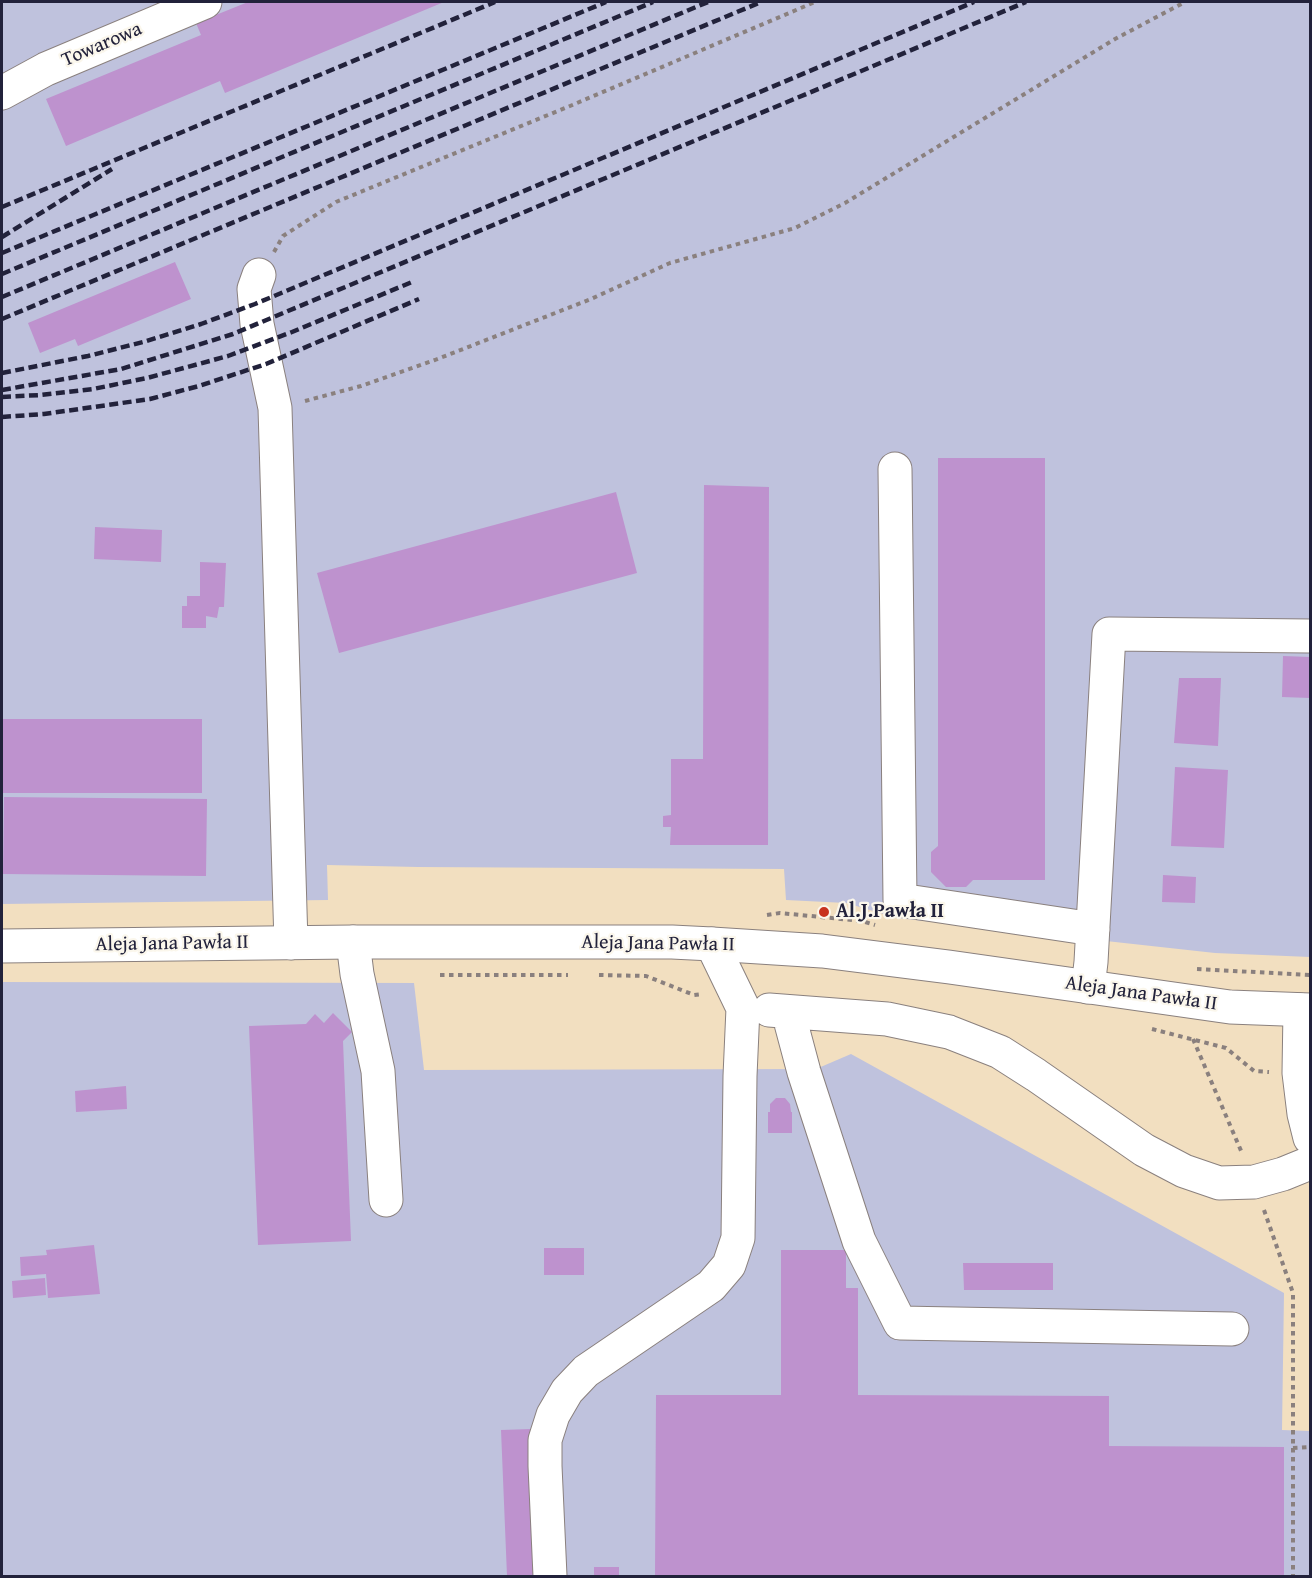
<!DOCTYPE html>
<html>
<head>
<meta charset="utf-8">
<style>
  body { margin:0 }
  #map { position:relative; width:1312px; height:1578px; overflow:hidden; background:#f2dfc0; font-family:"Gentium Book Plus",serif }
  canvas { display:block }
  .frame { position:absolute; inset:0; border:3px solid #22223b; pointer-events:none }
</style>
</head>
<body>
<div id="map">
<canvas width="1312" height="1578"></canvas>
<div class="frame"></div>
</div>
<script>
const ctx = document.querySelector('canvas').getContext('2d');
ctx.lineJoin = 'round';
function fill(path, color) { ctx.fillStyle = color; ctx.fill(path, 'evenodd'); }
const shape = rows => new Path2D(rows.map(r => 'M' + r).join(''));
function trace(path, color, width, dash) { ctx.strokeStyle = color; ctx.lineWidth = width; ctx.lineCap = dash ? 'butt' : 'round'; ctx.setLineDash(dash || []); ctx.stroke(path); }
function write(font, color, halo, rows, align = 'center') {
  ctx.font = font + ' "Gentium Book Plus",serif'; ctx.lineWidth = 4.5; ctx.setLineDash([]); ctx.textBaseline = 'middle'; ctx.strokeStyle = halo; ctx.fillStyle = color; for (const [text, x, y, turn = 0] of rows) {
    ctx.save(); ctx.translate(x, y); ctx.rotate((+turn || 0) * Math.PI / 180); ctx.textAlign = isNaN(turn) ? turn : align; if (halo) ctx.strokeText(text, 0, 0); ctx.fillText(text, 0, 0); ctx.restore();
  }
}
fill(shape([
  [2,2,1310,2,1310,957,1215,953,897,918,846,903,786,900,784,869,418,867,327,865,328,900,2,904],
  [2,982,414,983,424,1070,816,1069,851,1054,1284,1293,1282,1430,1310,1431,1310,1576,2,1576]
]), '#bfc2dd');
fill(shape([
  [248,2,444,2,225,93,220,81,66,146,46,99,201,35,196,23],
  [175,262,191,299,78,346,75,339,40,353,28,323],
  [938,458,1045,458,1045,880,973,880,966,887,946,887,931,872,931,852,938,846],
  [704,485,769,487,768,845,670,845,671,827,663,827,663,816,671,815,671,759,703,759],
  [616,492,637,573,339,653,317,573],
  [95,527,162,530,161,562,94,559],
  [200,562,226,563,224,607,219,607,217,618,206,616,206,628,182,628,182,606,187,606,187,596,200,596],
  [1283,656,1310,657,1310,698,1282,697],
  [1179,678,1221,678,1218,746,1174,743],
  [2,719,202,719,202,793,2,793],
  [1175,767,1228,770,1224,848,1171,846],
  [4,797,207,799,206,876,3,874],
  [1163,875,1196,877,1195,903,1162,902],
  [333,1013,352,1032,343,1041,351,1241,258,1245,249,1026,306,1024,315,1014,324,1023],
  [126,1086,127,1109,76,1112,75,1091],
  [776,1098,785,1098,790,1104,791,1112,792,1112,792,1133,768,1133,768,1112,770,1112,770,1104],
  [94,1245,100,1294,48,1298,46,1274,21,1276,20,1257,47,1255,46,1250],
  [544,1248,584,1248,584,1275,544,1275],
  [781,1250,846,1250,846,1288,858,1288,858,1395,1109,1396,1109,1446,1284,1447,1284,1576,655,1576,656,1395,781,1395],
  [963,1263,1053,1263,1053,1290,964,1290],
  [45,1278,46,1295,13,1298,12,1281],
  [531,1429,537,1576,507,1576,501,1430],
  [594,1567,619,1567,619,1576,594,1576]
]), '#be92ce');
const minor = shape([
  [2,93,46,69,205,2],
  [259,275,254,289,257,324,275,408,291,943],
  [895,469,900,900,1093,929],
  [353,942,357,974,378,1071,386,1200],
  [1088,987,1091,962,1109,634,1310,636],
  [769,1010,887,1019,949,1032,1000,1052,1036,1075,1144,1150,1184,1171,1219,1183,1254,1182,1283,1174,1310,1163],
  [1300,1010,1299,1073,1304,1114,1310,1138],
  [788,1012,804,1072,859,1241,900,1323,1232,1329],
  [550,1576,545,1466,545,1440,553,1415,567,1391,586,1371,711,1286,729,1265,738,1238,740,1076,743,1008,712,944]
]);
const major = shape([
  [2,946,353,942,672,942,712,944,822,951,949,967,1230,1007,1310,1010]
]);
trace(minor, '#8a807e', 35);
trace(major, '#8a807e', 35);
trace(shape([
  [274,252,283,236,336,202,570,106,815,2],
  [305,401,361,386,435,360,591,299,670,263,795,228,845,203,1115,39,1185,2],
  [767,915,780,913,862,921,875,925],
  [1197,969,1310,975],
  [440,975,568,975],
  [599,975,646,976,694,995,702,994],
  [1152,1029,1226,1048,1254,1071,1269,1072],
  [1193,1039,1242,1153],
  [1264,1210,1293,1293,1293,1576],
  [1293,1448,1310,1447]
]), '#8a807e', 4, [4.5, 4.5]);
trace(minor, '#fff', 33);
trace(major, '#fff', 33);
trace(shape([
  [2,207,495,2],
  [2,237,112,169],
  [2,253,606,2],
  [2,274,653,2],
  [2,297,708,2],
  [2,319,761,2],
  [2,373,88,356,143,342,201,324,255,304,974,2],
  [2,390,121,369,233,334,1026,2],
  [2,397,41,395,93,389,147,378,228,356,292,332,412,282],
  [2,417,44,414,150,399,199,386,266,364,419,299]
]), '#22223b', 4.5, [9, 4.5]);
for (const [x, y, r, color] of [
  [824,912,6,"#c8321e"]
]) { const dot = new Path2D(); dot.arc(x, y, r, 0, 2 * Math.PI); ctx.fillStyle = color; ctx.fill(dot); trace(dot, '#fbf7ec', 2); }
write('20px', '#22223b', '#fbf7ec', [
  ["Towarowa",102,45,-23],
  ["Aleja Jana Pawła II",172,944,-1],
  ["Aleja Jana Pawła II",658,944,1],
  ["Aleja Jana Pawła II",1141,994,8]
]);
write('bold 20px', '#22223b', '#fbf7ec', [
  ["Al.J.Pawła II",836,912]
], 'left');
</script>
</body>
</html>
